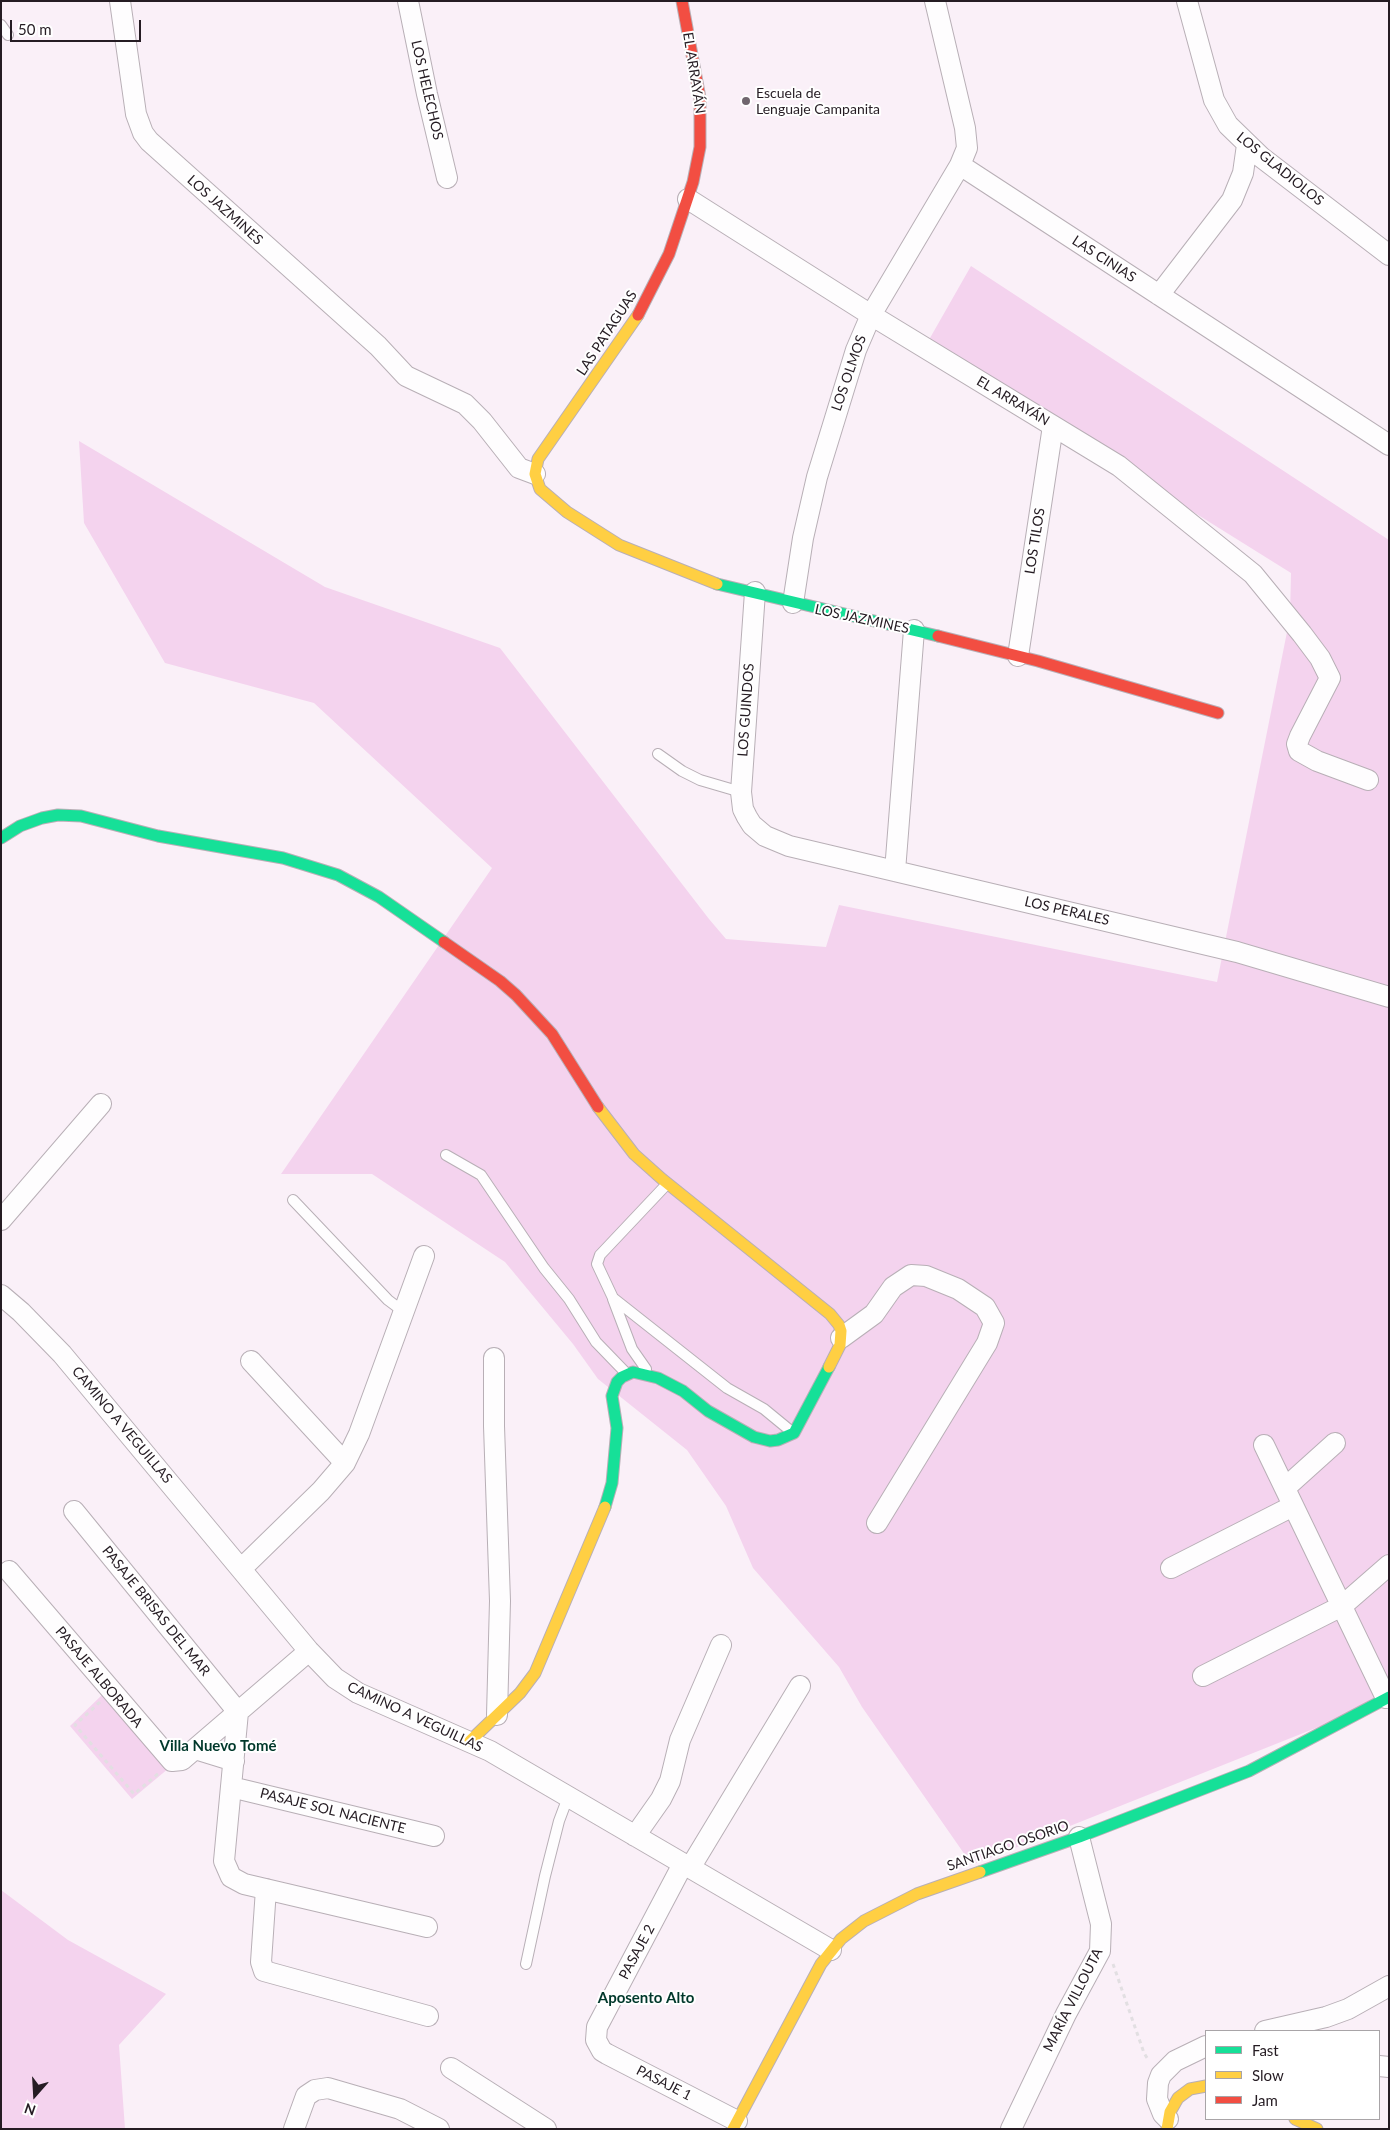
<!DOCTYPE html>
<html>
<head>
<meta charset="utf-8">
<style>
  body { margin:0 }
  #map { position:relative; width:1390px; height:2130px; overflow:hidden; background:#faf0f8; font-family:Lato,sans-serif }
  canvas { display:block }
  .frame { position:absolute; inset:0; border:2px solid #251c23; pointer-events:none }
  .legend { position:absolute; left:1205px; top:2030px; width:175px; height:90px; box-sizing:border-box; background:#fff; border:1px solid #a8a4a7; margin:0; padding:6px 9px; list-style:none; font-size:15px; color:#251c23 }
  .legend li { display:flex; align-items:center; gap:10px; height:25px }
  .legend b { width:25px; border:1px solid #a8a4a7 }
  .north { position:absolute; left:10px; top:2070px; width:50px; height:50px; -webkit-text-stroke:4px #fff; paint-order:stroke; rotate:199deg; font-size:14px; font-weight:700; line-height:20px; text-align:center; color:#251c23 }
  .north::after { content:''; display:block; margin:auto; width:18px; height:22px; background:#251c23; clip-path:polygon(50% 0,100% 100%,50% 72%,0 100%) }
  .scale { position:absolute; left:10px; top:20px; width:131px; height:22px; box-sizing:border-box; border:2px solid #251c23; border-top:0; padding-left:6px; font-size:15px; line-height:18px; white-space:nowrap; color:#251c23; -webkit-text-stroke:4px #fff; paint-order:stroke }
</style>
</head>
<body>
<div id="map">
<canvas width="1390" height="2130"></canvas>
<div class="frame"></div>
<ul class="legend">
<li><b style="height:6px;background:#16e098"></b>Fast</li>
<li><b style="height:6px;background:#ffcf43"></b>Slow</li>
<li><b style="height:6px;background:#f24e42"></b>Jam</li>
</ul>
<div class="north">N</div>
<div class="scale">50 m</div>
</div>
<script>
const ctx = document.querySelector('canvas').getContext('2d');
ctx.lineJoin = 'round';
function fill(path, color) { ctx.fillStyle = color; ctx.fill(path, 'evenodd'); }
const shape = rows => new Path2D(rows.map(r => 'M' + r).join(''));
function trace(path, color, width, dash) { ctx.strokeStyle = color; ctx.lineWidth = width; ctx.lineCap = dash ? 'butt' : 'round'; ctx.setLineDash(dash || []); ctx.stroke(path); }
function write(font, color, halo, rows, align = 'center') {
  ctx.font = font + ' Lato,sans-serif'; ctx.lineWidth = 4; ctx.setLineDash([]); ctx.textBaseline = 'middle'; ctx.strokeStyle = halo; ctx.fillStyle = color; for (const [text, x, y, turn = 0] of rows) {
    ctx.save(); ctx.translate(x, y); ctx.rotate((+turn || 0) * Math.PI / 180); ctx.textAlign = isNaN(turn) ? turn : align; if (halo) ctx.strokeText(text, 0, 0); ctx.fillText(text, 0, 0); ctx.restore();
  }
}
fill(shape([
  [971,266,1389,540,1389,1689,1331,1722,972,1865,862,1707,839,1667,753,1568,726,1506,687,1450,598,1379,573,1344,505,1262,372,1174,281,1174,492,868,314,703,165,663,84,523,79,441,325,587,500,648,709,919,726,939,826,947,839,905,1217,982,1290,617,1291,573,926,345],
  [104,1693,169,1768,132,1799,70,1726],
  [1,1890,68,1940,166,1994,119,2045,125,2129,1,2129]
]), '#f4d3ee');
const lane = shape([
  [1,25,8,35],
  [658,754,682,771,700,780,741,792],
  [446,1155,481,1175,544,1268,569,1299,596,1342,626,1373],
  [667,1184,600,1255,597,1264,613,1298,727,1388,764,1409,792,1432],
  [293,1200,388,1300,404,1312],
  [613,1299,632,1349,646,1369],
  [526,1964,545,1876,559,1821,568,1797]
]);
const street = shape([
  [120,1,136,114,143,133,149,141,378,346,406,376,465,404,482,421,519,468,535,474],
  [408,1,427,94,447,178],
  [1187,1,1214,100,1228,125,1261,157,1389,255],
  [960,165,1389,445],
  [688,199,871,315,1119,466,1253,574,1302,634,1320,658,1330,678,1300,736,1297,744,1299,751,1317,761,1368,780],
  [1159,295,1232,200,1243,173,1247,145],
  [755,592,741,792,743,809,747,817,752,825,765,836,789,846,1237,952,1389,997],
  [793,603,803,538,817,477,856,350,871,315,960,165,967,148,965,128,935,1],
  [1018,656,1053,426],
  [895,871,914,630],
  [1,1220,101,1104],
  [1,1295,21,1312,62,1354,309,1651,335,1678,358,1693,490,1751,831,1950],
  [841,1338,874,1314,893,1287,911,1275,926,1276,958,1289,985,1307,994,1323,987,1343,877,1523],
  [494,1358,494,1426,500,1601,497,1715],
  [251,1361,345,1463],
  [1264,1445,1386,1698],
  [1285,1488,1335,1443],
  [74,1511,238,1712,224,1861,231,1877,244,1884,427,1927],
  [242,1568,321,1491,345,1463,359,1434,424,1256],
  [1171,1568,1293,1506],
  [9,1571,172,1761,182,1760,309,1651],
  [1203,1676,1342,1606,1389,1565],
  [195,1749,234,1761],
  [231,1787,434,1836],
  [635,1836,661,1799,670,1781,680,1740,721,1645],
  [683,1864,597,2027,596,2040,602,2051,607,2054,737,2121],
  [690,1868,800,1686],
  [266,1889,261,1962,264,1971,428,2016],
  [1265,2031,1326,2017,1348,2009,1389,1986],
  [1379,2066,1389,2067],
  [451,2068,546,2129],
  [1168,2119,1163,2114,1157,2099,1158,2083,1161,2075,1175,2061,1206,2046],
  [294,2129,306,2096,315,2090,328,2088,400,2109,439,2129],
  [1011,2129,1066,2014,1100,1951,1101,1924,1079,1837]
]);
const fast = shape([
  [717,584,938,636],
  [1,838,20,826,42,818,58,815,81,816,158,836,283,858,338,875,379,897,444,942],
  [605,1507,612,1483,617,1428,612,1396,617,1382,622,1377,633,1372,658,1378,683,1391,708,1411,754,1437,770,1441,778,1440,794,1433,829,1367],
  [980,1872,1079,1837,1249,1771,1389,1697]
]);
const slow = shape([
  [638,315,538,459,535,474,540,489,567,512,619,545,717,584],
  [598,1107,634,1154,662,1179,830,1314,839,1325,841,1331,840,1345,829,1367],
  [470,1741,520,1693,535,1673,605,1507],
  [1295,2119,1317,2129],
  [733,2129,821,1964,841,1939,864,1921,917,1894,980,1872],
  [1167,2129,1170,2112,1178,2098,1190,2089,1206,2086]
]);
const jam = shape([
  [638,315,669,254,693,182,700,147,700,98,682,1],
  [938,636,1038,661,1218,713],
  [444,942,500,981,516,995,552,1034,598,1107]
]);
trace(lane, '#b8afb6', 12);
trace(street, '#b8afb6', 22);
trace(fast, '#b8afb6', 13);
trace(slow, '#b8afb6', 13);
trace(jam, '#b8afb6', 13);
trace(shape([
  [100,1702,75,1725,134,1794,159,1773],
  [1113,1964,1144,2053,1149,2061]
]), '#e2dfe2', 3, [4, 4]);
trace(lane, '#fefdfe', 10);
trace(street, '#fefdfe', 20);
trace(fast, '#16e098', 11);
trace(slow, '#ffcf43', 11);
trace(jam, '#f24e42', 11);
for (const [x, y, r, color] of [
  [746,101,5,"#70666e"]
]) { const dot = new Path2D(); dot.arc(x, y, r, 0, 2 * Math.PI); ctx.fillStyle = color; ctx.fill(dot); trace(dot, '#fff', 2); }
write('14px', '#251c23', '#fff', [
  ["EL ARRAYÁN",694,73,81],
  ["LOS HELECHOS",427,90,77],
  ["LOS GLADIOLOS",1280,169,39],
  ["LOS JAZMINES",225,210,42],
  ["LAS CINIAS",1104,259,33],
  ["LAS PATAGUAS",607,333,-57],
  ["LOS OLMOS",849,373,-71],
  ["EL ARRAYÁN",1013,401,31],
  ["LOS TILOS",1035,541,-81],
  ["LOS JAZMINES",862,619,12],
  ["LOS GUINDOS",746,710,-86],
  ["LOS PERALES",1067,911,13],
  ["CAMINO A VEGUILLAS",122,1425,50],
  ["PASAJE BRISAS DEL MAR",156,1611,51],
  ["PASAJE ALBORADA",99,1677,50],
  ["CAMINO A VEGUILLAS",415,1717,25],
  ["PASAJE SOL NACIENTE",333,1811,14],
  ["SANTIAGO OSORIO",1008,1846,-19],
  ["PASAJE 2",637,1952,-62],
  ["MARÍA VILLOUTA",1073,2000,-63],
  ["PASAJE 1",664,2083,27]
]);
write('14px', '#251c23', '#fff', [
  ["Escuela de",756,93],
  ["Lenguaje Campanita",756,109]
], 'left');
write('bold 15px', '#00382b', '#fff', [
  ["Villa Nuevo Tomé",218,1746],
  ["Aposento Alto",646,1998]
]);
</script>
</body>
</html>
